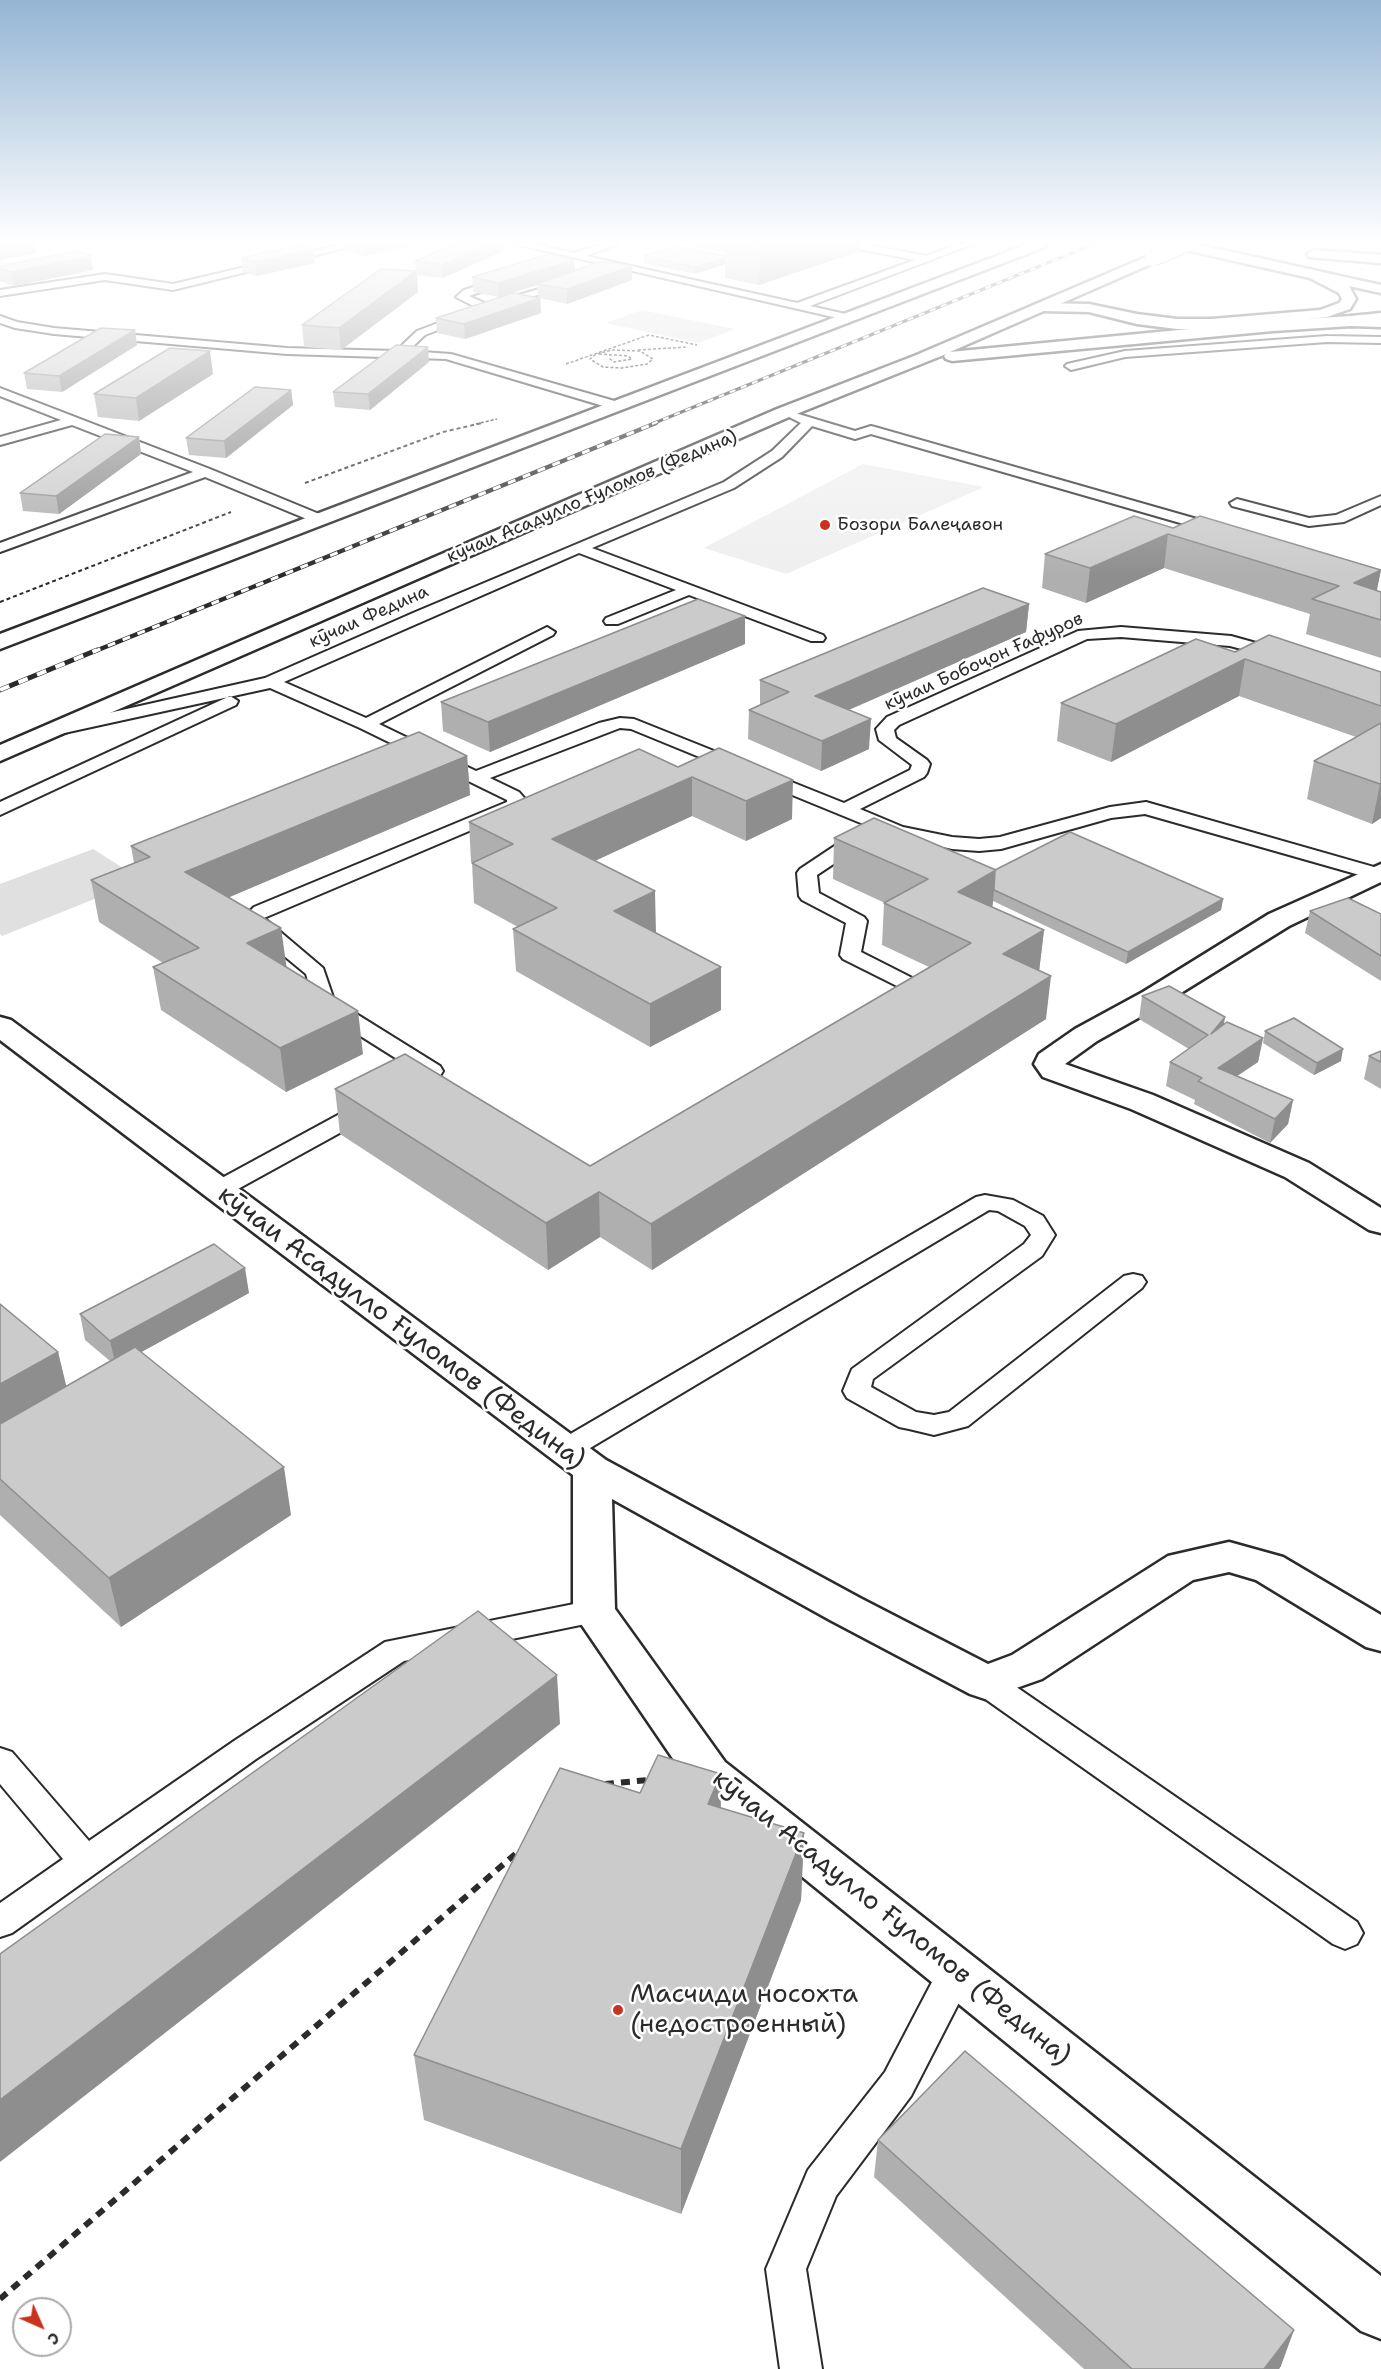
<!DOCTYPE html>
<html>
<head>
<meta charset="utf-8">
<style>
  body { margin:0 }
  #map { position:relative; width:1381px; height:2369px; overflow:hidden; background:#fff; font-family:"Shantell Sans",sans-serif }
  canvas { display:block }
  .north { position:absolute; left:12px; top:2297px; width:60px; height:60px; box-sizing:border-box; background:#fff; border:2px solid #aaa; border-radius:50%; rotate:135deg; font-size:16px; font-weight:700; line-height:24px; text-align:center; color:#2b2b2b }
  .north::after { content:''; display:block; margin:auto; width:21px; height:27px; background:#c8321e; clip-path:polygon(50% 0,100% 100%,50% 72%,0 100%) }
</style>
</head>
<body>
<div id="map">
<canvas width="1381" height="2369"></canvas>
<div class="north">С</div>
</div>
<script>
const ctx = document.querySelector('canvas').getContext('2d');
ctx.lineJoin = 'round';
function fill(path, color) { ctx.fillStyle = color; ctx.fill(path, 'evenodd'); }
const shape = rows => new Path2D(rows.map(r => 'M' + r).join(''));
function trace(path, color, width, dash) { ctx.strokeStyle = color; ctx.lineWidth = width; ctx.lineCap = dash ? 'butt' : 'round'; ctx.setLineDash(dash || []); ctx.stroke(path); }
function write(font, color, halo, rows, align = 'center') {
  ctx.font = font + ' "Shantell Sans",sans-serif'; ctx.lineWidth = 5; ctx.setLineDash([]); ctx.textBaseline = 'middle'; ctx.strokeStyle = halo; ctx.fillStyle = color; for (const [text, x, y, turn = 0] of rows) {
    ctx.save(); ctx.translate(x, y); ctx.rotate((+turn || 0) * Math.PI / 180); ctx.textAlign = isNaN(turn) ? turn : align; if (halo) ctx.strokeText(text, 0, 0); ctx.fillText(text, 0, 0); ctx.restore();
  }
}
fill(shape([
  [863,464,984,487,786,574,704,548]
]), '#efefef');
fill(shape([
  [642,310,735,329,699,343,605,323],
  [93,849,142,880,2,936,0,934,0,884]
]), '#e0e0e0');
const lane = shape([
  [343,244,361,244,173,290,105,280,0,296,0,290,105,274,173,284,343,244],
  [515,244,533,244,574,253,603,244,618,244,586,256,797,303,915,260,848,247,843,244,864,244,926,256,959,244,973,244,810,306,850,315,852,317,846,320,515,244],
  [502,278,506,279,506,283,469,296,487,304,567,281,572,284,490,310,425,335,408,351,451,354,618,402,620,405,618,408,610,408,446,359,287,354,54,334,15,328,0,323,0,316,17,322,54,328,287,348,396,351,417,331,477,308,456,297,464,290,502,278],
  [1327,336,1381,337,1381,343,1327,342,1125,357,1071,370,1065,366,1067,364,1125,351,1327,336],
  [0,388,210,469,324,516,326,519,319,523,314,522,205,477,0,552,0,543,193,472,72,425,0,445,0,437,61,420,0,396,0,388],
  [795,413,855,431,871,426,875,427,1225,527,1227,530,1225,533,1215,533,871,434,855,439,812,426,782,457,734,488,592,548,823,635,825,638,823,641,811,641,689,595,618,624,606,624,604,621,606,618,676,590,579,553,284,682,366,718,547,627,555,632,553,635,379,724,476,771,599,723,620,718,634,719,844,803,910,770,912,765,879,740,876,729,887,717,1078,631,1121,627,1231,636,1285,651,1287,654,1279,659,1230,646,1121,637,1087,639,899,725,894,730,896,738,927,760,930,764,927,773,924,777,860,809,903,827,952,837,979,839,1000,837,1110,807,1146,802,1381,869,1381,879,1370,878,1145,814,1111,818,1001,849,979,851,952,849,890,835,631,729,620,728,490,778,519,792,526,800,521,809,264,918,323,968,334,1000,440,1066,443,1071,440,1076,432,1078,424,1076,316,1008,306,974,249,927,244,917,254,907,507,802,507,800,360,728,270,688,55,735,49,734,46,730,49,726,55,725,265,678,413,613,724,482,772,451,801,423,789,417,795,413],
  [1381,496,1381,505,1344,522,1309,526,1232,506,1230,503,1237,499,1309,518,1336,515,1381,496],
  [230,696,238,701,236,705,0,815,0,802,230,696],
  [861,831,868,833,870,837,868,841,817,875,819,893,864,917,867,921,861,952,930,987,934,991,921,1000,914,1002,907,1000,903,996,907,991,843,959,840,955,846,923,802,900,799,896,797,873,800,869,854,833,861,831],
  [368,1101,376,1103,379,1108,376,1113,227,1195,218,1197,209,1195,206,1190,209,1185,360,1103,368,1101],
  [985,1195,1013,1200,1043,1216,1055,1235,1042,1256,873,1379,871,1387,916,1412,934,1415,949,1412,1124,1276,1133,1274,1142,1276,1146,1282,1142,1288,968,1426,934,1435,909,1429,899,1427,847,1398,843,1391,852,1369,1024,1244,1031,1235,1025,1226,998,1211,989,1210,575,1457,565,1460,555,1457,551,1450,555,1443,976,1197,985,1195],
  [594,1600,605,1604,609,1612,605,1620,404,1661,256,1759,12,1933,0,1937,0,1903,63,1859,0,1784,0,1748,12,1752,89,1841,234,1741,385,1642,594,1600],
  [985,1670,996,1673,1357,1922,1363,1933,1357,1944,1345,1949,1333,1944,974,1691,969,1682,974,1673,985,1670],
  [956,1956,969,1961,974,1972,969,1983,911,2096,836,2196,806,2269,822,2369,780,2369,766,2269,772,2255,808,2170,885,2072,943,1961,956,1956]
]);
const street = shape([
  [1381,864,1381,882,1289,926,1163,1004,1097,1041,1065,1064,1153,1095,1309,1163,1381,1208,1381,1233,1369,1230,1285,1177,1131,1109,1043,1077,1034,1064,1039,1054,1075,1029,1143,992,1269,914,1381,864],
  [0,1017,11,1020,606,1460,860,1598,988,1664,1012,1655,1168,1556,1229,1542,1283,1557,1381,1615,1381,1651,1366,1647,1256,1580,1229,1572,1193,1580,1042,1679,985,1699,970,1694,830,1620,612,1499,615,1609,725,1762,1381,2276,1381,2339,1361,2331,693,1788,573,1612,573,1475,0,1040,0,1017]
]);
const secondary = shape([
  [1028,244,1047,244,1045,247,0,649,0,634,1028,244],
  [1153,254,1158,255,1160,258,1158,261,950,352,1273,321,1351,316,1381,317,1381,327,1351,326,1273,331,952,361,946,359,944,356,946,354,789,417,0,761,0,745,777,409,914,356,1153,254]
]);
const primary = shape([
  [1170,244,1196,244,1381,285,1381,293,1349,286,1356,299,1350,309,1327,317,1212,329,1177,329,1137,324,1089,312,1042,311,1035,307,1042,303,1089,304,1137,314,1177,319,1212,319,1320,310,1339,303,1342,299,1339,293,1310,278,1177,248,1170,244],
  [1314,250,1381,255,1381,263,1309,257,1307,254,1314,250],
  [1381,313,1381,323,1351,326,1343,321,1351,316,1381,313]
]);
trace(lane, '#2b2b2b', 4);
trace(street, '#2b2b2b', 5);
trace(secondary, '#2b2b2b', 5);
trace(primary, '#2b2b2b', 5);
trace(shape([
  [612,350,640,351,653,359,647,364,622,368,603,367,590,359,596,354,612,350],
  [638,350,688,347],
  [599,354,628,356,632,359,614,362,610,359,612,357],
  [566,364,649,335,697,345],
  [476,424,497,419]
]), '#2b2b2b', 1.5, [3, 2]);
trace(shape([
  [305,483,443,432,482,423],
  [0,602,231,512]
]), '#2b2b2b', 2, [4, 3]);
trace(shape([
  [605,1784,649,1780],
  [0,2299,520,1850]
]), '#2b2b2b', 6, [9, 7]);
fill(lane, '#fff');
fill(street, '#fff');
fill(secondary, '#fff');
fill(primary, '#fff');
const railFar2 = shape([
  [652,424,1094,244]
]);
const railFar1 = shape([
  [93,652,656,423]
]);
const rail = shape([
  [0,690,97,650]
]);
trace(railFar2, '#2b2b2b', 3);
trace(railFar1, '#2b2b2b', 4.5);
trace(rail, '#2b2b2b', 5);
trace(railFar2, '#fff', 2, [6]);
trace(railFar1, '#fff', 3, [8]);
trace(rail, '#fff', 4, [10]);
const secondaryBridge = shape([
  [1153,258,1185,244]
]);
trace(secondaryBridge, '#2b2b2b', 18, []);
trace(secondaryBridge, '#fff', 16);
fill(shape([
  [343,244,419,244,364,256,344,250],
  [455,244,503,244,503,251,443,278,417,275,418,292,341,350,304,347,302,325,416,271,415,261],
  [696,244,861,244,860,251,759,285,725,278,725,264,695,274,644,263,644,256,725,256,725,252,696,247],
  [241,258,315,263,257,276,243,272],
  [574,260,575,270,632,266,632,280,567,304,540,298,541,313,465,339,437,333,436,318,499,297,473,292,472,277],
  [537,285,538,298,513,293],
  [0,266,93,270,14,286,0,281],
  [135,330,137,345,62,392,27,389,24,373],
  [429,362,370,410,335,407,333,392],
  [213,374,139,421,98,417,94,394],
  [291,390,293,405,226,458,189,455,186,438],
  [139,437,141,454,59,514,23,511,20,493],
  [1173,528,1381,570,1376,590,1381,592,1381,658,1306,634,1310,614,1164,568,1086,603,1042,588,1045,554],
  [1029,604,1026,632,849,710,869,749,821,771,748,739,749,710,760,705,760,680],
  [745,644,490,752,443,731,441,702],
  [1235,652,1381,672,1381,818,1372,824,1307,799,1314,761,1356,737,1239,696,1111,762,1057,741,1061,703],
  [639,749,792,819,746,841,692,816,595,861,721,1010,650,1047,516,971,513,929,518,927,474,903,472,863,472,862,471,862,469,822],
  [467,756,470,795,229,897,286,967,363,1054,286,1092,161,1010,153,967,163,963,99,922,91,880,134,863,131,846],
  [834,838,995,870,1223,899,1221,910,1126,964,993,901,992,907,1044,930,1039,971,1046,1019,652,1270,600,1237,548,1270,340,1134,335,1089,590,1166,929,967,882,945,884,903,885,903,833,879],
  [1310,911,1381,914,1381,981,1305,933],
  [1142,996,1225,1017,1224,1024,1263,1038,1258,1062,1237,1076,1293,1100,1288,1124,1270,1143,1194,1104,1195,1100,1166,1086,1170,1062,1189,1049,1139,1019],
  [1265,1031,1341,1061,1314,1075,1263,1043],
  [1381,1051,1381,1089,1364,1079,1369,1056],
  [249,1293,141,1352,291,1515,121,1627,0,1515,0,1304,58,1352,66,1386,110,1361,85,1340,80,1314],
  [721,1774,721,1808,804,1833,801,1900,681,2214,424,2120,414,2055,640,1793],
  [878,2140,1281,2366,1279,2369,1084,2369,874,2177]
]), '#afafaf');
fill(shape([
  [11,244,35,244,37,253,0,260,0,246],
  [363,244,419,244,364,256],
  [489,244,503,244,503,251,443,278,442,265],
  [778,244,861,244,860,251,759,285,760,250],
  [314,249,315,263,257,276,255,262],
  [91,256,93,270,14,286,11,272],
  [725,258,725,264,695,274,695,267],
  [574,260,575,273,537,284,537,285,499,297,498,283],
  [632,266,632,280,567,304,567,289],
  [416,271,418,292,341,350,339,328],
  [540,298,541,313,465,339,464,324],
  [135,330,137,345,62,392,59,376],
  [428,347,429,362,370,410,368,394],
  [210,351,213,374,139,421,136,398],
  [291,390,293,405,226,458,224,441],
  [139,437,141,454,59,514,56,496],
  [1168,534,1164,568,1086,603,1090,568],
  [1381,570,1374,605,1354,583],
  [1029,604,1026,632,814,725,815,696],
  [745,616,745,644,490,752,488,722],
  [1245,659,1239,696,1111,762,1116,724],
  [871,719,869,749,821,771,822,741],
  [467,756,470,795,192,913,185,872],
  [692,777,692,816,553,880,552,839],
  [793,780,792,819,746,841,746,801],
  [1380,784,1381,784,1381,818,1372,824],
  [996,870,992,911,958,892],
  [655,891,656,933,614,911],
  [1223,899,1221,910,1126,964,1128,952],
  [281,928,287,970,247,943],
  [1044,930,1039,972,1003,954],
  [721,967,721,1010,650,1047,650,1004],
  [1051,976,1046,1019,652,1270,651,1224],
  [358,1011,363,1054,286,1092,280,1048],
  [1225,1017,1221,1040,1211,1034],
  [1263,1038,1258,1062,1216,1090,1218,1068],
  [1343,1049,1341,1061,1314,1075,1317,1063],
  [1293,1100,1288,1124,1270,1143,1275,1119],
  [599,1192,600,1237,548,1270,546,1223],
  [245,1268,249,1293,116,1366,110,1341],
  [58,1352,67,1389,0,1427,0,1384],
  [284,1467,291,1515,121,1627,109,1578],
  [557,1675,560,1724,0,2162,0,2100],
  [721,1774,720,1840,708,1804],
  [804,1833,801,1900,681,2214,681,2149],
  [1294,2330,1281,2366,1279,2369,1264,2369]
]), '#8e8e8e');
const building = shape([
  [0,244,11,244,0,246,0,244],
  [455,244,489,244,442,265,415,261,455,244],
  [730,244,778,244,760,250,730,244],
  [300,245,314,249,255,262,241,258,300,245],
  [677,246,725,256,725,258,695,267,644,256,677,246],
  [76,251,91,256,11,272,0,268,0,266,76,251],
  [549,254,574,260,498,283,472,277,549,254],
  [602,261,632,266,567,289,537,284,602,261],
  [381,269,416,271,339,328,302,325,381,269],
  [513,293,540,298,464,324,436,318,513,293],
  [101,328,135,330,59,376,24,373,101,328],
  [396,345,428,347,368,394,333,392,396,345],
  [170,348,210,351,136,398,94,394,170,348],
  [255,387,291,390,224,441,186,438,255,387],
  [105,434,139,437,56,496,20,493,105,434],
  [1134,516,1173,528,1200,516,1381,570,1354,583,1381,592,1381,620,1312,599,1339,586,1168,534,1090,568,1045,554,1134,516],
  [983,588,1029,604,815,696,871,719,822,741,749,710,789,692,760,680,983,588],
  [698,599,745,616,488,722,441,702,698,599],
  [1269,635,1381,672,1381,706,1245,659,1116,724,1061,703,1196,639,1235,652,1269,635],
  [1381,723,1381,784,1380,784,1314,761,1381,723],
  [419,732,467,756,185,872,281,928,247,943,358,1011,280,1048,153,967,199,948,91,880,150,857,131,846,419,732],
  [719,748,793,780,746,801,692,777,552,839,655,891,614,911,721,967,650,1004,513,929,557,908,472,863,513,844,469,822,639,749,678,767,719,748],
  [874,818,996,870,958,892,1044,930,1003,954,1051,976,651,1224,599,1192,546,1223,335,1089,405,1054,590,1166,971,943,884,903,928,879,834,838,874,818],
  [1070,832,1223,899,1128,952,994,890,995,870,1070,832],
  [1348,898,1381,914,1381,956,1310,911,1348,898],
  [1169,986,1225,1017,1211,1034,1227,1022,1263,1038,1218,1068,1293,1100,1275,1119,1198,1081,1202,1078,1170,1062,1208,1035,1142,996,1169,986],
  [1294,1018,1343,1049,1317,1063,1265,1031,1294,1018],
  [1381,1051,1381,1062,1369,1056,1381,1051],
  [214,1244,245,1268,110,1341,80,1314,214,1244],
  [0,1304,58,1352,0,1384,0,1304],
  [135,1347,284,1467,109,1578,0,1479,0,1424,135,1347],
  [478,1611,557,1675,0,2100,0,1954,478,1611],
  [658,1755,721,1774,708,1804,804,1833,681,2149,414,2055,560,1768,640,1793,658,1755],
  [965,2051,1294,2330,1264,2369,1132,2369,878,2140,965,2051]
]);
fill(building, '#cbcbcb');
trace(building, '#8e8e8e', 1.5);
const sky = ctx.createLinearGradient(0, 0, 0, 576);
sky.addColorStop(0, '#94b5d4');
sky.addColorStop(0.42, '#fff');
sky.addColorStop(1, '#ffffff00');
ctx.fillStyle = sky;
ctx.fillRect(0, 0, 1381, 576);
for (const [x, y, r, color] of [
  [825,525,6,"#c8321e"],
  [618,2010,6,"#c8321e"]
]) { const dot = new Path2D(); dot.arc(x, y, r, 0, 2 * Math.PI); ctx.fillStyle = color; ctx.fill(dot); trace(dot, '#fff', 2); }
write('18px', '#2b2b2b', '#fff', [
  ["кӯчаи Асадулло Ғуломов (Федина)",592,497,-23],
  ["кӯчаи Федина",369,617,-24],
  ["кӯчаи Бобоҷон Ғафуров",984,662,-24]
]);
write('18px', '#2b2b2b', '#fff', [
  ["Бозори Балеҷавон",837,525]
], 'left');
write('26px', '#2b2b2b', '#fff', [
  ["кӯчаи Асадулло Ғуломов (Федина)",401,1328,37],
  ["кӯчаи Асадулло Ғуломов (Федина)",891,1918,39]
]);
write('26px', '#2b2b2b', '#fff', [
  ["Масчиди носохта",630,1995],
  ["(недостроенный)",630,2025]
], 'left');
</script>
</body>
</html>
